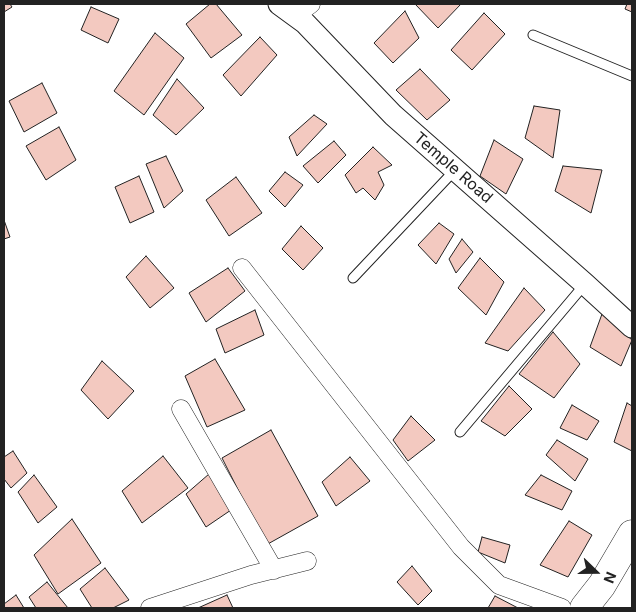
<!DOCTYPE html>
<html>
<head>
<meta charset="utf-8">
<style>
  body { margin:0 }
  #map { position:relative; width:636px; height:612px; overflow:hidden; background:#fff; font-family:Inter,sans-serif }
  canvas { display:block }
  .frame { position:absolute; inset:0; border:5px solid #222; pointer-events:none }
  .north { position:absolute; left:571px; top:547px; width:50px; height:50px; -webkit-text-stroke:4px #fff; paint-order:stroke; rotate:112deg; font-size:14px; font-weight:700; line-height:20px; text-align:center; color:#222 }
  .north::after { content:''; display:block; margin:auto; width:18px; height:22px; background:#222; clip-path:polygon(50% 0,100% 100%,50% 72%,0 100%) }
</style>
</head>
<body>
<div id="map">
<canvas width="636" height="612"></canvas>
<div class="frame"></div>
<div class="north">N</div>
</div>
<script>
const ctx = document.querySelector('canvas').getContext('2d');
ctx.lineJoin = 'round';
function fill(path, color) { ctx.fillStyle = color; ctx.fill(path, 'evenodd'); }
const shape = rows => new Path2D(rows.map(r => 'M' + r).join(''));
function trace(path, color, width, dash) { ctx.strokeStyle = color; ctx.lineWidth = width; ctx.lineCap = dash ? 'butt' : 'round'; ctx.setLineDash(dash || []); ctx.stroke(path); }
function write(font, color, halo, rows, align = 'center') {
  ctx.font = font + ' Inter,sans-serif'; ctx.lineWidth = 4; ctx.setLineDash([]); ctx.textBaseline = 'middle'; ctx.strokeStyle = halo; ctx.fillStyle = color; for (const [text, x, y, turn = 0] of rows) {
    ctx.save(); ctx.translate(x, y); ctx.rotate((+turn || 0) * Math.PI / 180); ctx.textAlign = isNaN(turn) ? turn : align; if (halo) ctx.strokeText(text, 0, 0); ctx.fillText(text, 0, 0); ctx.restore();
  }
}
const building = shape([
  [4,4,10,4,12,7,4,12,4,4],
  [210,4,216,4,242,35,211,58,186,24,210,4],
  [415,4,461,4,438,28,415,4],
  [627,4,632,4,632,12,625,9,627,4],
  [91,7,119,19,108,43,81,30,91,7],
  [405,11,419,38,393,63,374,43,405,11],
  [484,13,505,34,472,70,451,50,484,13],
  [155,33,184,58,144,115,114,91,155,33],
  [260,37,277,55,241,96,223,75,260,37],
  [420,69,450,100,427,120,396,90,420,69],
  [177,79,204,108,176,135,153,115,177,79],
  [42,83,57,113,24,132,9,101,42,83],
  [534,106,560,110,553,158,525,138,534,106],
  [314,115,327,124,297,156,289,137,314,115],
  [59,127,76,160,46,180,26,146,59,127],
  [494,140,523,159,506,194,480,176,494,140],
  [334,141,346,155,318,183,303,166,334,141],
  [373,147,392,165,378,172,384,185,375,200,363,188,356,193,345,175,373,147],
  [166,156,183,191,164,208,146,164,166,156],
  [563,166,602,170,591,213,555,191,563,166],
  [285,172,303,185,285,207,269,191,285,172],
  [139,176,154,212,130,223,115,187,139,176],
  [236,177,262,213,229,236,206,200,236,177],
  [4,220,10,237,4,239,4,220],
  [439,223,454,234,436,264,418,245,439,223],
  [301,226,323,248,303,270,282,249,301,226],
  [462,239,473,252,456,273,449,259,462,239],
  [146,256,174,288,150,308,126,277,146,256],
  [480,258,504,282,486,315,458,288,480,258],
  [228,268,245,291,206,322,189,293,228,268],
  [524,288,545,310,508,351,485,343,524,288],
  [255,310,264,335,225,353,216,329,255,310],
  [602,314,632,340,621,366,590,347,602,314],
  [553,332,580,364,554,398,519,374,553,332],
  [215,359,245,410,207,427,185,376,215,359],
  [102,361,134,391,108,419,81,390,102,361],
  [509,386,532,409,505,436,481,421,509,386],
  [627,403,632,406,632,451,614,442,627,403],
  [572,405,599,421,587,440,560,428,572,405],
  [411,416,435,440,408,461,393,440,411,416],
  [271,430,318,516,266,545,222,458,271,430],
  [557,440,588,459,575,481,546,455,557,440],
  [13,451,27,473,11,488,4,479,4,457,13,451],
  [163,456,188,488,142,523,122,491,163,456],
  [350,457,370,481,336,506,322,482,350,457],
  [209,474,231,510,206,527,186,494,209,474],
  [34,475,57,507,38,523,18,492,34,475],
  [541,475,572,491,562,510,525,495,541,475],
  [72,519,101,563,58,594,34,555,72,519],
  [569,521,592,535,568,577,540,565,569,521],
  [482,537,510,545,505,563,478,552,482,537],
  [412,566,432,591,418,605,397,582,412,566],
  [105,568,129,600,113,608,92,608,80,589,105,568],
  [47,582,68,608,36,608,29,597,47,582],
  [16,595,24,608,4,608,4,604,16,595],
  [227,595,233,608,198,608,227,595],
  [495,596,518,608,488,608,495,596]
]);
fill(building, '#f3c9c0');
trace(building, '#222', 1);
const service = shape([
  [533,35,632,76],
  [353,278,455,170],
  [460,432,585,284]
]);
const minor = shape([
  [295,16,311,4],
  [242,268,461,547,499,585,562,608],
  [181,409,274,570],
  [150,608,251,575,307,561]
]);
const tertiary = shape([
  [279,4,305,23,393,115,585,284,632,327]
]);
const primary = shape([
  [584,608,602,585,632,534]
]);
trace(service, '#222', 11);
trace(minor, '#222', 19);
trace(tertiary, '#222', 23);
trace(primary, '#222', 29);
trace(service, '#fff', 9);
trace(minor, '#fff', 18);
trace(tertiary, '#fff', 21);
trace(primary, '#fff', 28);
write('16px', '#222', '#fff', [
  ["Temple Road",453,168,41]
]);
</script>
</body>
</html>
